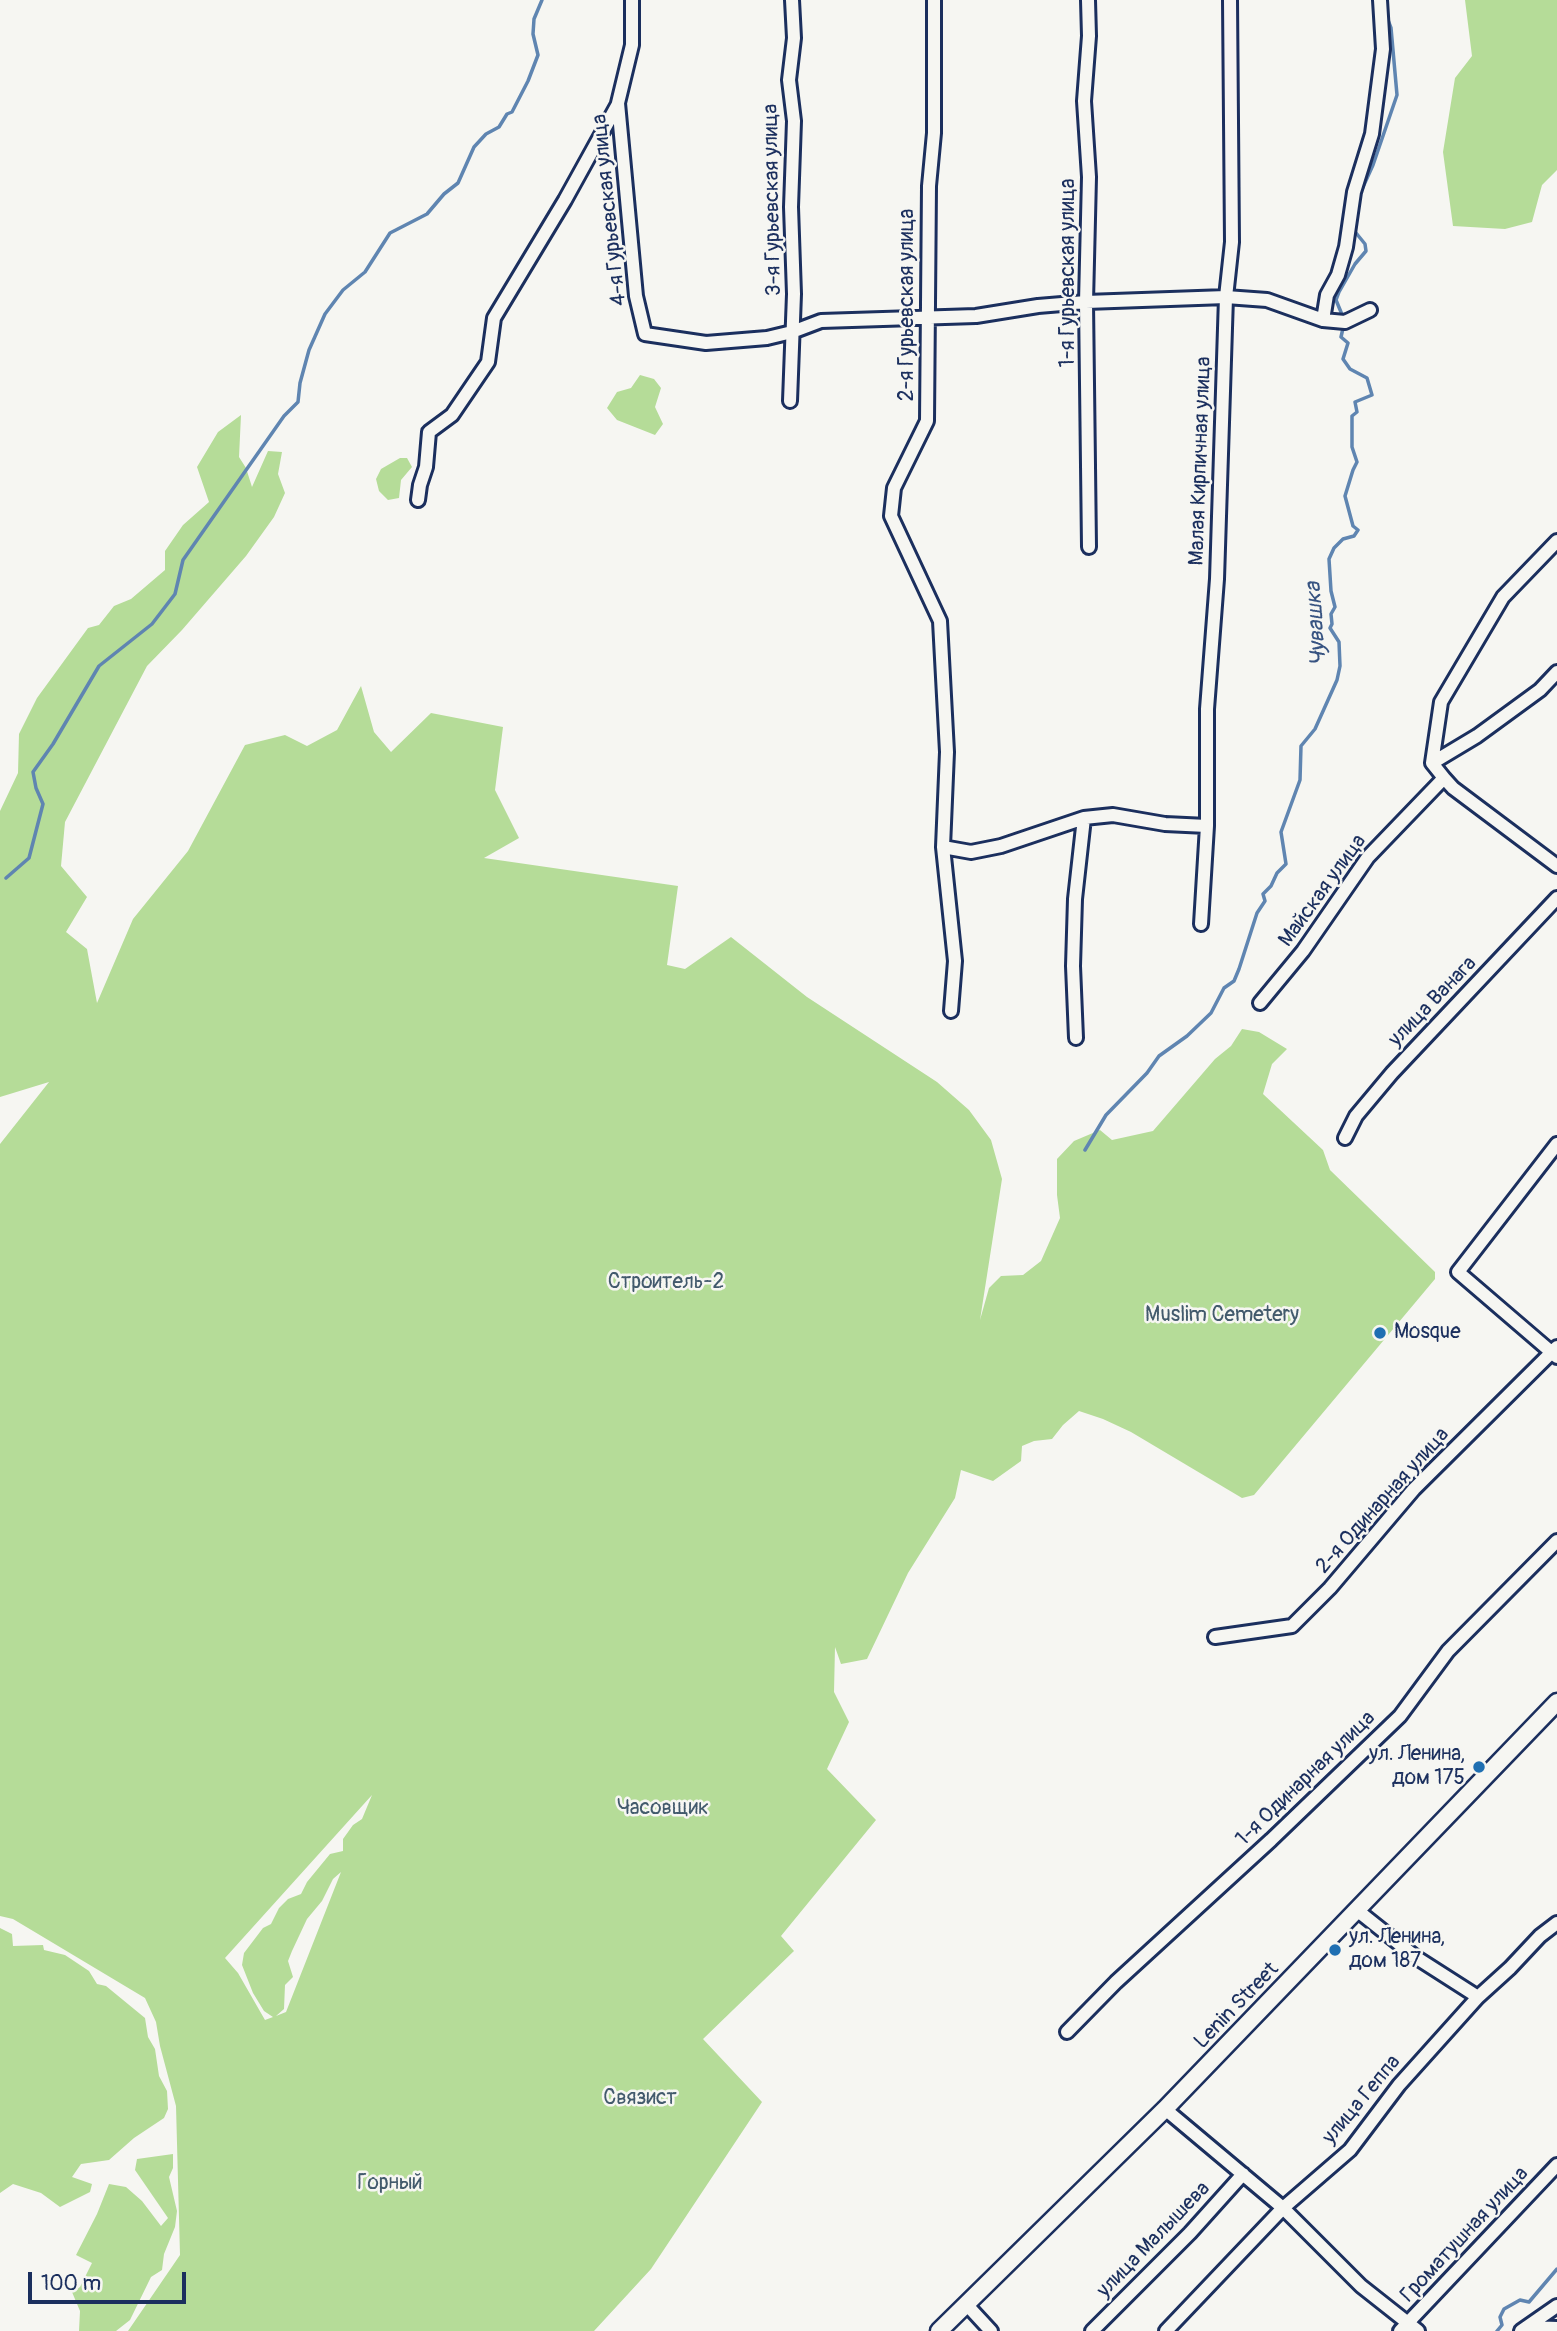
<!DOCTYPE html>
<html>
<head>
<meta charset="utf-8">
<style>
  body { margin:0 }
  #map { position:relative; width:1557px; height:2331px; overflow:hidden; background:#f6f6f2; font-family:Pangolin,sans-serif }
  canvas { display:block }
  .scale { position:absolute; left:28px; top:2272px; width:158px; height:32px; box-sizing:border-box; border:4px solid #1b2f5e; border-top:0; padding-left:9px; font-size:21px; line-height:24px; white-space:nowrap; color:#1b2f5e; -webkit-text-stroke:5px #f6f6f2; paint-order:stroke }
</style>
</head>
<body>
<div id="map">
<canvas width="1557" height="2331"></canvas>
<div class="scale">100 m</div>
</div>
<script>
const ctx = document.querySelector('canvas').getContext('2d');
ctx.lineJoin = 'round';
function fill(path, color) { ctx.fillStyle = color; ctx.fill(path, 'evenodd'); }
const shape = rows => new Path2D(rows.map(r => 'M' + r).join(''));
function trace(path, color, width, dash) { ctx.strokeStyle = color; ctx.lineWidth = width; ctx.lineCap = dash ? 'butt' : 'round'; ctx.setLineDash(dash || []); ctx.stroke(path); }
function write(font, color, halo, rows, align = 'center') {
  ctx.font = font + ' Pangolin,sans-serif'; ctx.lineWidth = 5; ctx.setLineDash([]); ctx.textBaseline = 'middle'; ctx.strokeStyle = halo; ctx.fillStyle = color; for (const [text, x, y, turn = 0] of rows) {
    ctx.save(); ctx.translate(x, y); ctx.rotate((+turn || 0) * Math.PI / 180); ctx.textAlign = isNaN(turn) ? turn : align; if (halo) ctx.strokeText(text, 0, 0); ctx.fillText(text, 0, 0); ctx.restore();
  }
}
fill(shape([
  [1465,0,1557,0,1557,170,1542,185,1532,222,1505,229,1453,226,1443,152,1455,78,1472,56],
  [640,375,654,379,661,388,655,407,663,424,655,435,617,420,607,408,617,392,631,388],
  [241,415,239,457,246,468,252,487,268,451,282,452,278,474,285,493,274,517,246,556,182,630,147,666,65,822,61,866,87,897,66,932,87,949,97,1003,133,919,188,851,245,745,285,735,307,746,337,730,361,686,374,732,391,752,431,713,503,727,495,790,519,838,484,858,678,886,667,965,685,969,731,937,807,997,937,1082,969,1110,991,1140,1002,1179,980,1320,989,1288,1001,1276,1023,1275,1041,1261,1060,1218,1057,1195,1057,1159,1074,1141,1100,1130,1112,1140,1153,1131,1215,1059,1231,1046,1242,1029,1259,1032,1287,1049,1272,1064,1263,1094,1323,1150,1330,1170,1435,1272,1435,1279,1254,1495,1242,1498,1131,1432,1103,1419,1079,1411,1063,1425,1052,1439,1034,1441,1022,1446,1021,1461,993,1481,961,1470,955,1498,908,1573,867,1659,841,1664,835,1647,834,1692,849,1722,827,1769,876,1820,781,1936,794,1951,703,2039,762,2102,651,2269,594,2331,128,2331,180,2255,176,2106,160,2046,156,2022,145,1998,13,1919,0,1916,0,1144,49,1082,0,1097,0,811,18,773,19,734,37,698,88,628,99,625,114,606,131,599,165,570,165,551,183,525,209,502,197,467,218,432],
  [372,1795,362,1819,353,1825,343,1839,343,1851,330,1854,307,1882,301,1894,288,1899,279,1908,271,1924,263,1928,244,1953,242,1965,253,1993,264,2011,273,2017,265,2020,238,1973,225,1958],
  [341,1872,286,2012,276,2016,284,2009,285,1985,293,1977,288,1961,292,1951,307,1919,322,1901,333,1879],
  [400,458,407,458,412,467,401,480,399,498,388,500,379,491,376,479,381,469],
  [0,1928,12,1934,13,1946,43,1945,44,1950,65,1955,89,1971,97,1984,106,1986,145,2018,148,2037,155,2049,159,2076,167,2091,168,2109,164,2118,134,2138,109,2160,81,2164,72,2177,92,2184,90,2192,60,2207,41,2193,13,2184,0,2193],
  [173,2154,173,2168,169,2177,177,2211,175,2227,164,2254,162,2270,151,2277,130,2320,116,2331,79,2331,80,2311,72,2292,80,2287,92,2263,76,2255,97,2214,109,2184,126,2187,142,2201,161,2226,168,2218,135,2170,137,2159]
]), '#b5dc98');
trace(shape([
  [1358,198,1373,165,1397,95,1391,28,1386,15],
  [1343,317,1336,300,1339,292,1355,264,1366,251,1365,244,1352,228],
  [6,878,29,858,43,804,36,788,33,772,53,744,99,666,152,624,175,594,183,560,284,416,298,402,300,383,309,350,325,314,343,290,365,272,390,233,427,214,444,194,458,183,474,147,486,134,499,127,507,114,512,112,528,81,538,55,533,34,534,19,542,0],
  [1085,1150,1106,1115,1147,1073,1159,1056,1187,1036,1211,1013,1224,988,1234,981,1239,969,1257,913,1265,901,1263,894,1271,886,1277,873,1286,864,1281,832,1300,780,1301,746,1315,729,1337,680,1340,666,1339,642,1330,628,1332,624,1331,614,1335,607,1331,591,1329,559,1334,548,1343,539,1354,536,1358,530,1353,526,1345,496,1353,470,1357,462,1352,447,1352,416,1357,412,1355,402,1372,395,1367,378,1350,369,1343,359,1348,343,1341,337,1344,324],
  [1497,2331,1502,2325,1500,2317,1504,2309,1520,2300,1529,2302,1557,2269]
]), '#5f85b1', 3.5);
const minor = shape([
  [632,0,632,45,618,103,636,296,645,334,706,343,767,338,792,332,821,321,976,316,1038,306,1086,302,1226,297,1267,300,1323,320,1345,322,1370,310],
  [934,0,934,133,929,186,927,421,894,488,891,516,940,621,947,752,943,847,955,961,951,1011],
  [1088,0,1089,36,1084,101,1089,177,1086,302,1089,547],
  [1323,320,1327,295,1338,275,1346,247,1354,192,1372,134,1383,49,1380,0],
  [790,401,794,294,791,207,794,121,789,80,794,38,792,0],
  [418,500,420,485,426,467,429,432,452,415,488,362,494,318,565,200,618,104],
  [1432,763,1441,702,1503,597,1557,541],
  [1444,778,1453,788,1557,866],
  [943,847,971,852,1001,846,1084,818,1113,815,1165,824,1207,826],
  [1201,924,1207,826,1207,709,1217,579,1226,297,1232,242,1230,0],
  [1260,1003,1303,951,1368,857,1444,778,1432,763,1477,736,1540,690,1557,672],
  [1076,1038,1073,966,1075,899,1084,818],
  [1345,1138,1356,1116,1392,1073,1557,898],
  [1557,1357,1458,1272,1557,1144],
  [1215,1637,1292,1626,1330,1588,1414,1489,1557,1347],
  [1358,1911,1417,1958,1478,1997],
  [1067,2032,1116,1982,1271,1840,1400,1716,1448,1651,1557,1541],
  [1165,2109,1283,2208,1361,2286,1418,2331],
  [967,2305,991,2331],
  [1528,2327,1557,2328],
  [1092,2331,1190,2233,1243,2174],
  [1166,2331,1283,2208,1350,2150,1399,2085,1478,1997,1510,1968,1540,1936,1557,1923],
  [1400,2331,1557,2165],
  [1521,2331,1557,2306]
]);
const major = shape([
  [939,2331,1165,2109,1557,1702]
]);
trace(minor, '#1b2f5e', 18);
trace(major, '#1b2f5e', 21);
trace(minor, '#f6f6f2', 12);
trace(major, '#f6f6f2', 16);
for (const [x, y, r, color] of [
  [1380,1333,7,"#1f6fb2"],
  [1479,1767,7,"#1f6fb2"],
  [1335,1950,7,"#1f6fb2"]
]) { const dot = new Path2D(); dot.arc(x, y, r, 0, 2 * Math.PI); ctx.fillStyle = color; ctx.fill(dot); trace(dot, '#f6f6f2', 2.5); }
write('21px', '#1b2f5e', '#f6f6f2', [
  ["3-я Гурьевская улица",773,200,-91],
  ["4-я Гурьевская улица",610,210,-96],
  ["1-я Гурьевская улица",1069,273,-90],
  ["2-я Гурьевская улица",908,305,-90],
  ["Малая Кирпичная улица",1201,461,-88],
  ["Майская улица",1323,891,-54],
  ["улица Ванага",1433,1002,-46],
  ["2-я Одинарная улица",1383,1501,-48],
  ["1-я Одинарная улица",1306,1779,-44],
  ["Lenin Street",1237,2006,-46],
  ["улица Геппа",1362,2100,-50],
  ["Громатушная улица",1465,2235,-47],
  ["улица Малышева",1154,2240,-46]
]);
write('21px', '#425a6c', '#f6f6f2', [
  ["Строитель-2",666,1283],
  ["Muslim Cemetery",1222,1316],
  ["Часовщик",663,1809],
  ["Связист",640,2099],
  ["Горный",390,2184]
]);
write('21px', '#1b2f5e', '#f6f6f2', [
  ["Mosque",1394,1333],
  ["ул. Ленина,",1465,1755,"right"],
  ["дом 175",1465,1779,"right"],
  ["ул. Ленина,",1349,1938],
  ["дом 187",1349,1962]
], 'left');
write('italic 23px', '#375381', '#f6f6f2', [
  ["Чувашка",1317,624,-94]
]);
</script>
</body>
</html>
